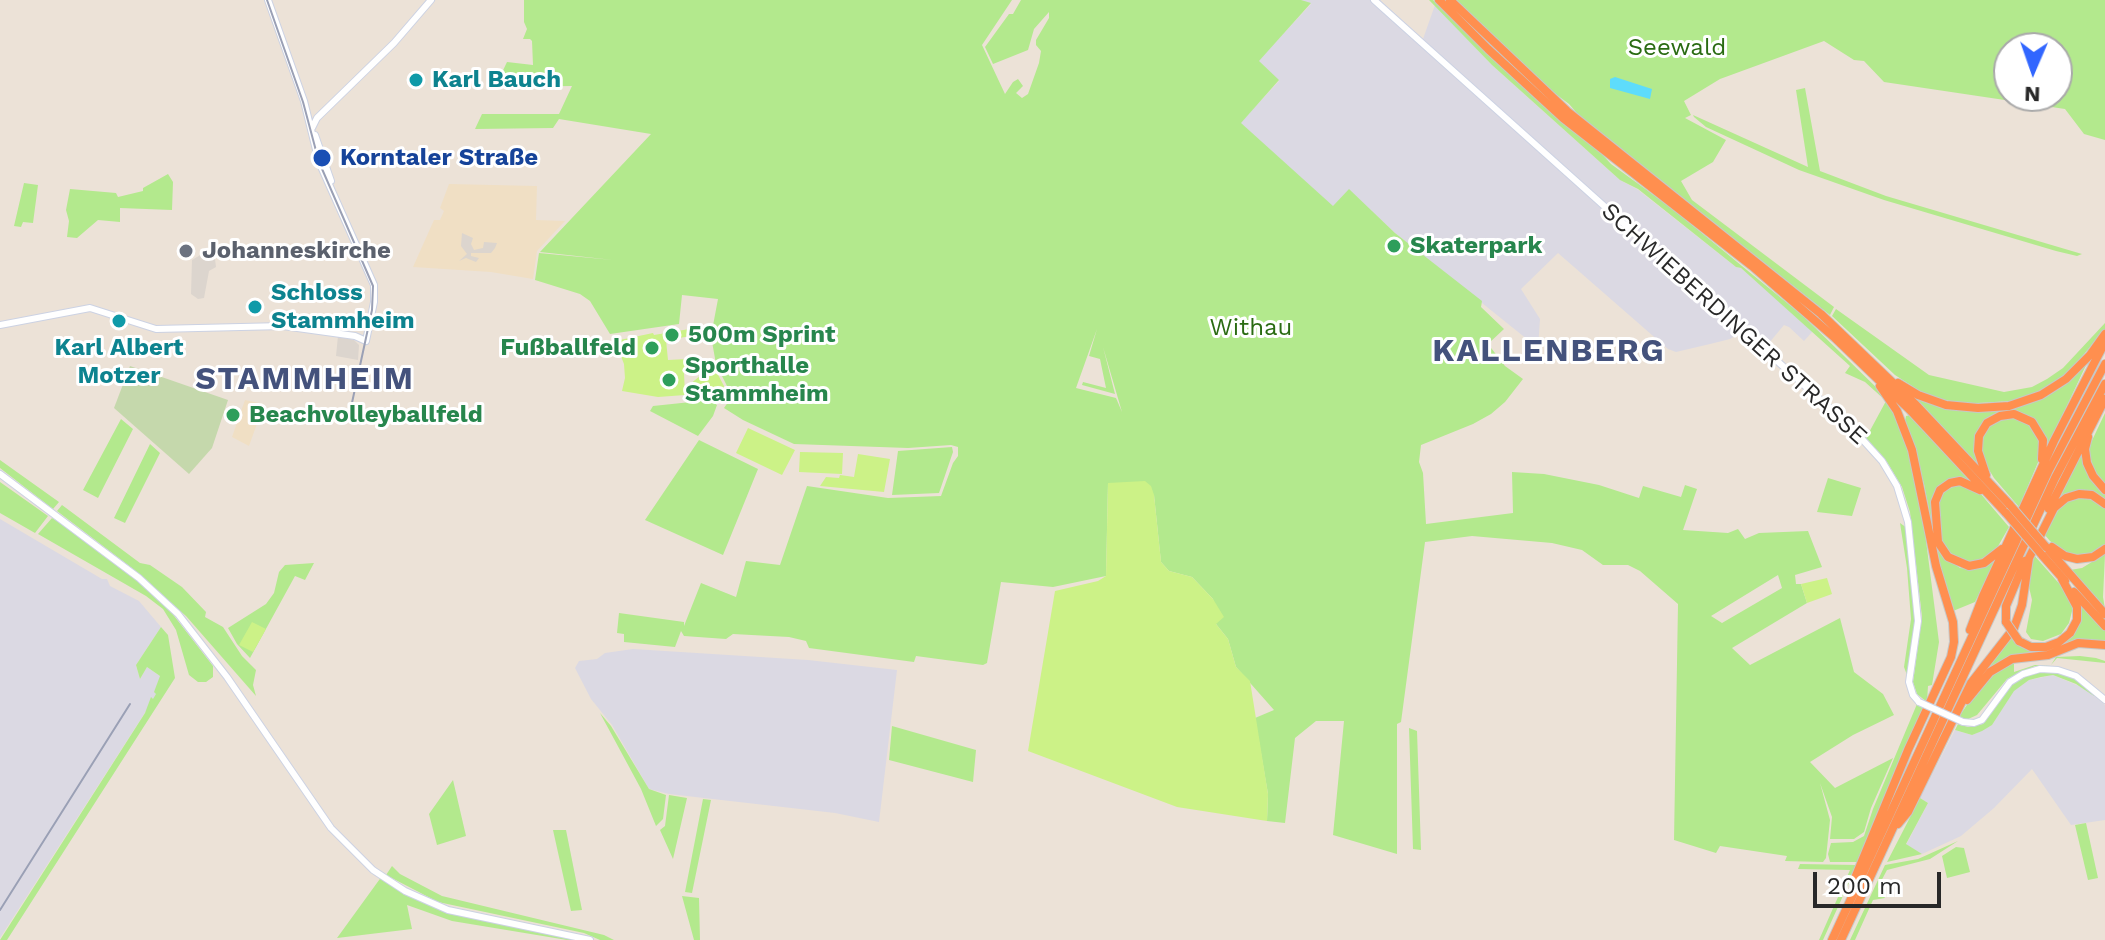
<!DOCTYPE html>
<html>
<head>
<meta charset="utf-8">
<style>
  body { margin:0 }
  #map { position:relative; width:2105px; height:940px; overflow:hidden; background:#ece2d7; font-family:"Work Sans",sans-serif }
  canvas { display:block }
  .north { position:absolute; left:1993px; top:32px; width:80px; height:80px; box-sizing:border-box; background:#fff; border:2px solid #a9a9a9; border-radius:50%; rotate:182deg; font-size:22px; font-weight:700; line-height:32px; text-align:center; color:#282828 }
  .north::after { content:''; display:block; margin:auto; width:28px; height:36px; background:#3166ff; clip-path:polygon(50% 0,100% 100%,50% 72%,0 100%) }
  .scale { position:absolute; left:1813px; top:872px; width:128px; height:36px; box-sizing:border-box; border:4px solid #282828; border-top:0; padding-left:10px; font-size:24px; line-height:28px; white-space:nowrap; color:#282828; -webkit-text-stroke:6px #fff; paint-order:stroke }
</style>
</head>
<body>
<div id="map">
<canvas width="2105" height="940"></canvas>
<div class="north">N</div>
<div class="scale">200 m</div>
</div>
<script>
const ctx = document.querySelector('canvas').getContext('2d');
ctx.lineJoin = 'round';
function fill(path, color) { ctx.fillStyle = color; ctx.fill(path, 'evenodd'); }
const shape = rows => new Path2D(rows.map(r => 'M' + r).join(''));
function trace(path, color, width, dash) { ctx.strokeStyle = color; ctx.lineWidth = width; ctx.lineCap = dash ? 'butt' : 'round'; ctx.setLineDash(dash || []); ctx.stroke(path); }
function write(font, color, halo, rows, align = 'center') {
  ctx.font = font + ' "Work Sans",sans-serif'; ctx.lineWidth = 6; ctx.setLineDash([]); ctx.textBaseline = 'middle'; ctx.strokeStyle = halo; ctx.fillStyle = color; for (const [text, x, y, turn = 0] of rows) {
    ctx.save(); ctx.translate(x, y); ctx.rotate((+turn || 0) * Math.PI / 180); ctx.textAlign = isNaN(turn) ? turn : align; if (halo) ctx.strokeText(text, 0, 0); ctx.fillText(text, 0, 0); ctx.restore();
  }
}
fill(shape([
  [1301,0,1380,0,1423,39,1435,5,1492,65,1620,180,1637,189,1736,267,1741,268,1813,331,1804,341,1789,327,1784,325,1764,349,1744,331,1730,339,1710,344,1676,352,1668,349,1558,253,1521,289,1540,319,1538,348,1395,233,1349,190,1333,207,1240,123,1279,81,1258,61,1311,4],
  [0,519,102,579,107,579,110,586,139,601,161,627,136,665,140,679,147,667,160,676,157,694,0,938],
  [633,649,808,660,897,670,879,822,835,813,669,794,649,789,612,725,591,699,575,668,579,661,597,659,605,653],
  [2053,675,2086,689,2105,705,2105,820,2071,825,2032,769,1994,808,1961,836,1922,854,1906,845,1928,803,1920,798,1955,730,1972,735,1992,725,2013,691,2029,680]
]), '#dbd9e3');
fill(shape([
  [449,184,537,186,536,220,565,221,537,251,533,279,491,272,413,267,434,220,440,220,444,211,440,208],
  [245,400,264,404,249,446,232,437]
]), '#f0dfc4');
fill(shape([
  [524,0,1012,0,982,45,1005,94,1013,82,1018,79,1023,86,1016,93,1022,98,1028,94,1039,63,1041,51,1036,45,1036,40,1049,18,1049,12,1034,29,1028,50,993,64,985,47,1009,14,1013,14,1021,0,1301,0,1311,3,1259,61,1279,80,1241,123,1333,206,1349,189,1395,233,1482,301,1481,307,1504,329,1488,344,1505,366,1523,379,1505,402,1491,414,1473,424,1421,445,1419,462,1423,473,1426,524,1513,513,1512,472,1544,474,1599,485,1639,498,1643,486,1681,497,1685,485,1697,489,1683,530,1728,533,1738,529,1745,539,1759,533,1808,531,1822,567,1795,575,1796,584,1801,584,1807,603,1732,648,1750,665,1840,618,1854,672,1883,694,1894,715,1853,735,1810,762,1835,788,1893,758,1871,808,1864,832,1854,839,1830,839,1832,817,1820,783,1830,820,1826,858,1823,862,1785,861,1787,856,1720,846,1716,853,1674,840,1678,604,1640,571,1628,565,1603,565,1582,550,1552,543,1472,536,1425,542,1401,722,1397,724,1397,854,1333,835,1344,721,1316,721,1295,738,1285,823,1267,821,1268,794,1255,718,1274,710,1236,667,1228,639,1216,624,1213,599,1192,577,1169,571,1161,562,1154,495,1108,483,1106,576,1053,587,1001,582,987,663,983,665,916,656,914,662,809,648,806,641,789,637,733,634,726,639,684,636,681,631,675,647,624,642,624,634,617,633,619,613,684,622,684,626,701,583,736,597,746,561,780,565,807,486,888,498,941,496,953,463,958,456,958,447,951,445,908,448,794,444,743,420,724,408,735,392,729,390,716,364,711,336,718,299,682,295,679,324,610,334,590,301,580,294,535,280,539,253,613,260,540,252,651,134,559,119,553,128,475,129,482,114,559,114,572,86,495,87,507,62,533,65,532,41,530,39,523,39,527,29,524,22],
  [1097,329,1089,356,1100,359,1106,388,1083,382,1082,385,1115,394,1103,347,1122,412,1116,398,1076,388],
  [1778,575,1782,588,1722,623,1711,616],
  [1429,0,1433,0,1497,61,1598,150,1611,164,1670,207,1803,316,1881,392,1900,424,1910,453,1924,525,1939,642,1932,685,1928,686,1927,702,1917,694,1913,682,1922,617,1910,512,1902,487,1887,462,1866,438,1886,401,1865,382,1845,373,1850,366,1741,268,1736,267,1638,189,1620,180,1492,65],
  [1455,0,2105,0,2105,140,2084,134,2065,109,1884,82,1864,61,1854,60,1824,41,1720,79,1684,101,1691,115,1685,118,1726,140,1713,162,1681,181,1692,200,1834,307,1830,315,1583,120,1569,104,1541,83],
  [2009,48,2057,48,2057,96,2009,96],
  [1805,88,1820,171,1886,196,2082,254,2077,256,2056,251,1884,200,1799,170,1706,127,1694,117,1693,115,1808,167,1796,90],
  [168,174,173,182,172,210,120,208,120,222,98,220,77,238,67,237,69,221,66,210,70,189,116,193,118,197,143,191,143,188],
  [24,183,38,185,33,223,23,222,21,227,14,226],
  [1836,309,1929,375,2004,392,2032,387,2047,379,2063,368,2105,323,2105,329,2069,372,2039,392,2012,401,1961,404,1926,395,1895,375,1832,316],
  [2088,361,2047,448,2041,428,2030,417,2014,410,2001,411,1985,421,1975,453,1981,469,1905,390,1943,406,2018,406],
  [710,400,717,405,713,416,698,436,650,411,653,406],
  [2105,413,2105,485,2095,474,2088,449],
  [1911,415,1975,483,1958,478,1946,481,1933,496,1933,530,1940,553,1960,568,1970,569,1995,561,1975,602,1953,611,1944,585,1924,484,1905,421,1906,416],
  [2008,416,2029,422,2040,442,2039,460,2019,507,1994,478,1982,458,1982,438,1989,425],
  [121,419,133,429,98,498,83,490],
  [699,440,758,469,723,555,645,520],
  [150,444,160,453,125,523,114,518],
  [952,447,953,452,939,493,892,495,898,451],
  [2082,452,2105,493,2105,499,2093,492,2060,496],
  [0,460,59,502,53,509,0,468],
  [1828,478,1861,488,1852,516,1817,512],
  [0,482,48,516,35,533,0,513],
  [1959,484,1980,493,2009,527,1997,548,1985,559,1972,563,1951,556,1944,547,1940,535,1938,505,1942,492],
  [2089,497,2105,507,2105,544,2093,553,2077,556,2066,552,2050,541,2044,534,2059,509,2058,506,2070,499],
  [62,505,140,563,150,565,182,587,206,612,205,617,223,627,242,656,256,670,253,685,256,696,186,616,128,565,57,511],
  [52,518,66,526,141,583,168,608,213,666,213,677,206,682,198,682,189,675,176,630,163,609,146,596,38,534],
  [1900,523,1907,528,1916,615,1907,675,1904,667,1911,619,1907,568],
  [2033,554,2071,597,2075,611,2072,611,2069,623,2061,634,2043,641,2031,639,2026,632,2032,600,2029,587],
  [2105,554,2103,597,2105,609,2070,570,2082,568],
  [314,563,305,580,295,576,250,658,237,644,228,628,266,604,274,593,279,572,285,565],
  [2076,597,2105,630,2105,642,2083,639,2047,653,2015,655,1978,681,2011,638,2029,649,2072,634],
  [161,627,168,635,175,678,7,940,0,940,145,713,151,697,153,699,156,694,154,692,160,676,147,667,140,679,136,665],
  [2080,656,2096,658,2105,661,2105,663,2057,658,2051,665,2035,666,2007,679,1977,715,1966,720,1959,717,1978,688,1993,673,2014,661,2014,672,2035,665,2051,665,2056,657],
  [2048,671,2071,677,2096,694,2094,696,2076,684,2053,675,2041,677,2029,680,2014,691,1992,725,1982,731,1972,735,1955,730,1958,724,1968,727,1983,724,2000,697,2011,684,2033,673],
  [1917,704,1925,708,1858,862,1830,862,1828,854,1831,843,1853,842,1864,836,1873,809],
  [600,713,611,726,649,789,666,795,663,819,656,826,641,789],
  [892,726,976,750,973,782,889,760],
  [1409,728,1417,731,1421,850,1413,849],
  [453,780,466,836,437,845,429,814],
  [669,795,687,798,673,859,660,830,665,826],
  [1920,798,1928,803,1906,844,1922,854,1887,862],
  [703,799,711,800,692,893,685,892],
  [2086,823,2098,878,2088,880,2075,825],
  [553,830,566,830,582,910,571,911],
  [1958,841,1930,859,1887,870,1878,887,1885,898,1873,900,1855,940,1850,940,1885,865,1918,859],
  [1956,847,1964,848,1970,872,1947,878,1942,856],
  [1800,864,1857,865,1823,940,1819,940,1850,870,1798,869],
  [392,866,400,874,442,896,604,935,614,940,600,940,584,933,438,902,386,875],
  [382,876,432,904,590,940,567,940,452,921,407,905,412,929,337,938],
  [682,896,699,898,700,940,694,940]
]), '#b3e98d');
fill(shape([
  [130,366,228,400,212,448,189,474,114,408]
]), '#c5d8ac');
fill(shape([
  [713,325,713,329,710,333,666,340,668,360,687,359,688,372,684,373,685,395,658,397,622,391,625,378,624,364,615,341,653,333,654,335],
  [713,365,725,388,699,394,689,385],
  [748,428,795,450,782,475,736,453],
  [800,452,843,453,842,474,799,472],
  [858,454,890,459,884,492,820,486,826,477,839,478,840,475,854,477],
  [1145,481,1151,486,1154,495,1161,562,1169,571,1192,577,1213,599,1224,617,1216,624,1228,639,1236,667,1250,681,1268,794,1267,821,1177,807,1028,751,1055,591,1098,581,1106,576,1108,483],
  [1827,578,1832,594,1807,603,1801,584],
  [252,622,266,629,253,652,239,645]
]), '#ccf287');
fill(shape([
  [462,233,473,238,471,244,474,250,483,248,484,242,497,243,495,248,491,253,471,253,471,256,479,258,476,262,466,258,459,261,467,254,461,246],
  [207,251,214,251,216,267,209,271,204,298,198,299,191,294,192,260],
  [338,336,354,340,359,345,358,360,336,356]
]), '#dcd5ce');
fill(shape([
  [1615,77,1652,89,1650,99,1610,88,1610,79]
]), '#5edcfb');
const secondary = shape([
  [1374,0,1852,428,1882,461,1897,486,1908,522,1918,621,1909,682,1913,695,1919,702],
  [312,128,317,118,394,43,431,0],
  [315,135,331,181],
  [0,325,90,308,156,329,283,326,355,336,366,341,374,302,374,285,319,162,304,101,268,0],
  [0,474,139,578,178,614,227,677,331,828,373,870,405,891,448,910,590,940],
  [1963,722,1974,723,1982,720,2010,682,2023,674,2040,669,2058,670,2076,676,2105,700]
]);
const highway = shape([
  [1439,0,1488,49,1563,118,1752,266,1835,338,1910,410,2006,513],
  [1450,0,1567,111,1821,314,1916,405,2010,505],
  [1898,383,1918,395,1946,405,1978,408,2009,406,2041,395,2066,379,2090,355,2105,334],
  [2088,437,2085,449,2087,463,2093,476,2105,490],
  [1986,475,1978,451,1979,436,1987,423,2000,416,2014,414,2032,422,2043,440,2042,459],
  [1980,490,1960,481,1950,483,1940,490,1935,502,1938,542,1948,557,1969,566,1984,563,2002,549],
  [2049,509,2105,399],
  [2046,547,2105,614],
  [2052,547,2065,556,2077,559,2093,557,2105,549],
  [2042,555,2065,581],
  [2074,592,2105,626],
  [2006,622,2006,606,2025,561],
  [1970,630,1983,596,2054,441,2105,342],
  [2019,641,2031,647,2046,647,2059,642,2070,633,2077,620,2077,607,2062,579],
  [1967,700,1990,672,2012,659,2048,655,2078,643,2105,645],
  [1898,824,1908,812,1971,683,2014,628,2022,605,2029,558,2054,508,2066,498,2079,494,2092,495,2105,504],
  [1854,886,1855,878,1908,750,1951,657,1954,642,1953,622,1936,566,1912,450,1897,411,1880,386],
  [1832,940,2048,472,2105,364],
  [1841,940,2055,478,2105,384]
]);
trace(secondary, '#ccd2e3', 8);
trace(highway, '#c7c7c7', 10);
trace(secondary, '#fff', 6);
trace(highway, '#ff8f4f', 8);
trace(shape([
  [267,0,303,102,319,162,373,286,372,310,350,412]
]), '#9aa0b5', 2);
trace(shape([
  [0,910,130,704]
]), '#9aa0b5', 2);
const secondaryBridge = shape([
  [1919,702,1963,722]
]);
const highwayBridge = shape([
  [2010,505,2046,547],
  [2006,513,2042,555],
  [2006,622,2019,641]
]);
trace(secondaryBridge, '#ccd2e3', 8, []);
trace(highwayBridge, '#c7c7c7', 10, []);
trace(secondaryBridge, '#fff', 6);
trace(highwayBridge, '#ff8f4f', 8);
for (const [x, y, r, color] of [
  [416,80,8,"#0f9aa8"],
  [322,158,10,"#1a4fb4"],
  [1394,246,8,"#2e9e5b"],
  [186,251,8,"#6b7280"],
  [255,307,8,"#0f9aa8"],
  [119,321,8,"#0f9aa8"],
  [672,335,8,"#2e9e5b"],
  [652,348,8,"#2e9e5b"],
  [669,380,8,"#2e9e5b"],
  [233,415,8,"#2e9e5b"]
]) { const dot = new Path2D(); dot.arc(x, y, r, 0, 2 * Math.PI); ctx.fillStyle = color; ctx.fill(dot); trace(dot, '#fff', 3); }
write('24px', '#2a6b12', '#fff', [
  ["Seewald",1677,48],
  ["Withau",1251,328]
]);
write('bold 24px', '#0d838f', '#fff', [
  ["Karl Bauch",432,80],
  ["Schloss",271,293],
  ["Stammheim",271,321],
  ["Karl Albert",119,348,"center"],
  ["Motzer",119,376,"center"]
], 'left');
write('bold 24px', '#164399', '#fff', [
  ["Korntaler Straße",340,158]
], 'left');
write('bold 24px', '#27864d', '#fff', [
  ["Skaterpark",1410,246],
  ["500m Sprint",688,335],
  ["Fußballfeld",636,348,"right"],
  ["Sporthalle",685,366],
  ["Stammheim",685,394],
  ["Beachvolleyballfeld",249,415]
], 'left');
write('bold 24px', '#5b616d', '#fff', [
  ["Johanneskirche",202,251]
], 'left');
write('24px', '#282828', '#fff', [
  ["SCHWIEBERDINGER STRASSE",1734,324,42]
]);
ctx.letterSpacing = '2px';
write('bold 32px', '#44527c', '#fff', [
  ["KALLENBERG",1549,352],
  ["STAMMHEIM",305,380]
]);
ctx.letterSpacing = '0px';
</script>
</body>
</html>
